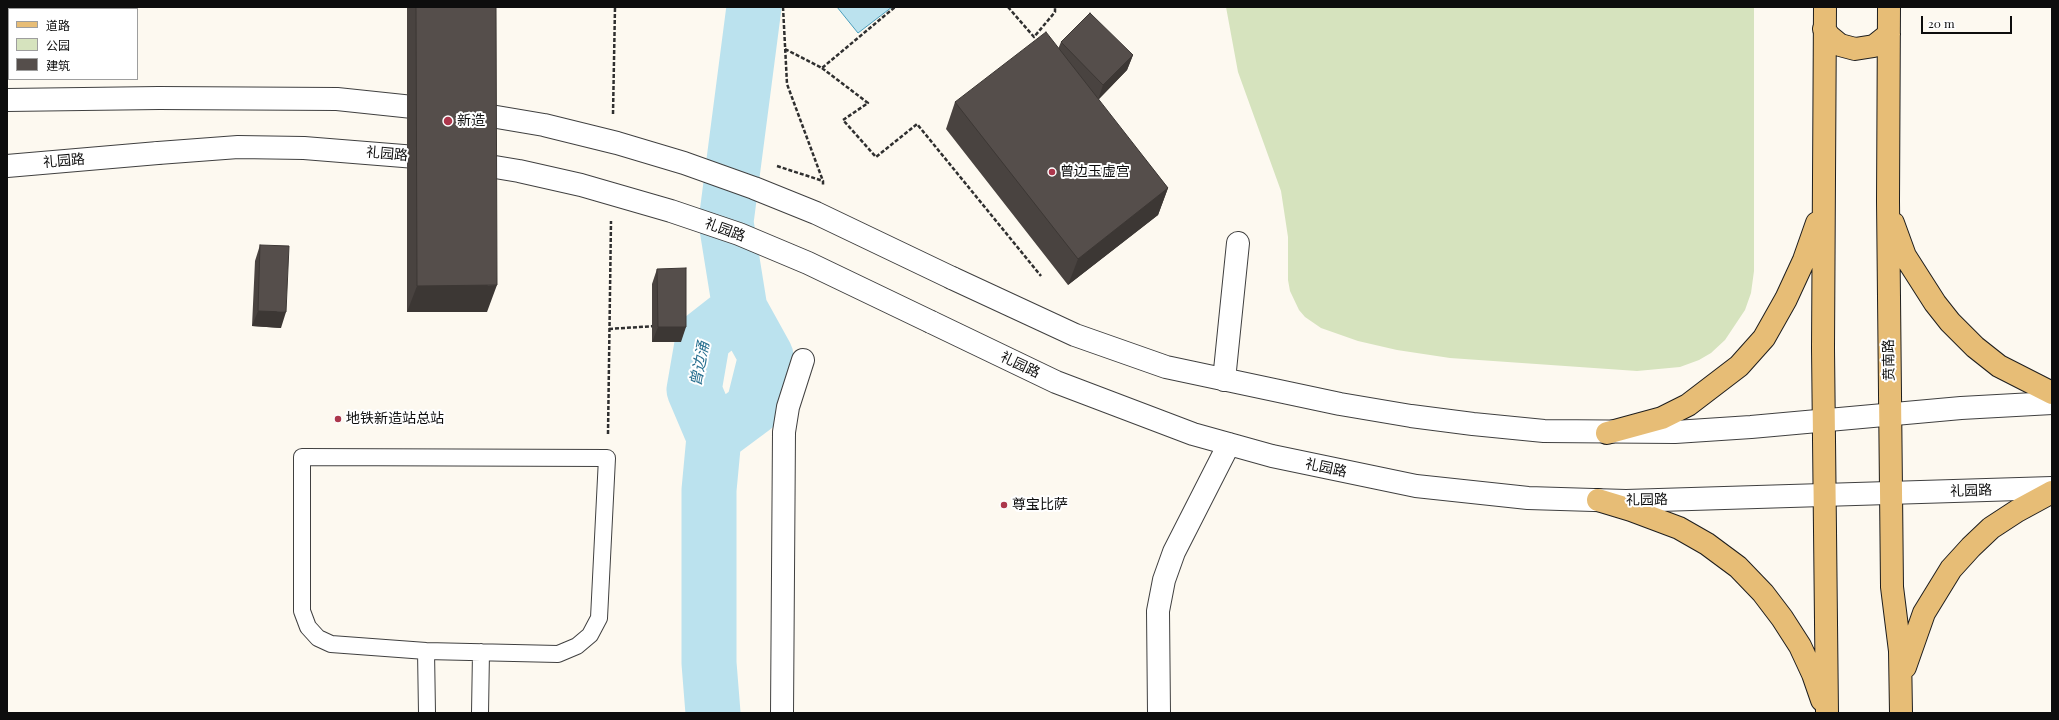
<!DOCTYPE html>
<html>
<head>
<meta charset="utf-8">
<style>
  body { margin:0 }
  #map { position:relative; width:2059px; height:720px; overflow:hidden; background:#fdf9f0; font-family:"Playfair Display","Noto Sans SC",serif }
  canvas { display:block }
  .frame { position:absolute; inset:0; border:8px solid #0d0d0d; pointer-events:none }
  .legend { position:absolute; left:8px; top:8px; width:130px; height:72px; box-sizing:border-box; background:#fff; border:1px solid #9e9e9e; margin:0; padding:5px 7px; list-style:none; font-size:12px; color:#0d0d0d }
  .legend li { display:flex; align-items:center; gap:8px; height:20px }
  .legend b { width:20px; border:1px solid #9e9e9e }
  .scale { position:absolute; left:1921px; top:16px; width:91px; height:18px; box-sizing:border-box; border:2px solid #0d0d0d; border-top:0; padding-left:5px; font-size:12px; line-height:14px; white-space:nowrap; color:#0d0d0d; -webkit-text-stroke:3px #fff; paint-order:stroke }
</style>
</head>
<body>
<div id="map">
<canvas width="2059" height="720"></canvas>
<div class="frame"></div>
<ul class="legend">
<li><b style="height:5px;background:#e7bd76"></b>道路</li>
<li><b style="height:11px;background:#d6e3be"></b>公园</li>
<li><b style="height:11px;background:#554e4b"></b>建筑</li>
</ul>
<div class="scale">20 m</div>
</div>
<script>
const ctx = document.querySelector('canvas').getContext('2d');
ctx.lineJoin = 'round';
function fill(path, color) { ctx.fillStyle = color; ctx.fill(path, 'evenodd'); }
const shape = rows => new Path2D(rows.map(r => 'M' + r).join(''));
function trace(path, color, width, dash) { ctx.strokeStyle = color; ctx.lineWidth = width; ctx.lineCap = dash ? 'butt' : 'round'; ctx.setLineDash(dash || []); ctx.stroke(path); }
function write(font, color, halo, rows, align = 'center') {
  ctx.font = font + ' "Playfair Display","Noto Sans SC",serif'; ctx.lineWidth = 4; ctx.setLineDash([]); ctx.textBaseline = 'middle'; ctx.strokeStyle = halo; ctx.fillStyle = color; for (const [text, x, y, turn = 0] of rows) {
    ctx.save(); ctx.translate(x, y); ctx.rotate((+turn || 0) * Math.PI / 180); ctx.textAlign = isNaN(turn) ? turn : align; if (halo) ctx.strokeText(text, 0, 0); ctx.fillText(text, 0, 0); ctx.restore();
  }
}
fill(shape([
  [1226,7,1754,7,1754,271,1751,293,1745,310,1725,340,1711,353,1699,360,1680,367,1637,371,1450,358,1397,350,1358,341,1321,328,1305,317,1299,310,1290,291,1288,280,1288,237,1281,191,1238,72]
]), '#d6e3be');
const water = shape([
  [837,7,892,7,858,33,837,7]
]);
fill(water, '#bbe2ee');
trace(water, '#4b9ebc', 1);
trace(shape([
  [714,437,753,408,766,356,740,309],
  [713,713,709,663,709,490,714,437,694,390,703,338,740,309,726,222,754,7]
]), '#bbe2ee', 55);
const service = shape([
  [302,457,607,458,599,618,590,635,577,646,558,654,426,651,331,644,318,638,308,627,302,611,302,457],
  [426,651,427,713],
  [480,713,481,652]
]);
const tertiary = shape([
  [7,100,159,98],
  [7,166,158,153],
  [952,278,1075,335,1166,367,1340,404,1411,416,1473,424,1544,431,1675,432,1751,427,1961,408,2052,403],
  [931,322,1056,382,1193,434,1272,456,1416,486,1528,498,1626,501,2052,488],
  [1224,380,1238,243],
  [782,713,784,432,788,407,803,360],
  [1159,713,1158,611,1164,580,1174,552,1229,444]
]);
const primary = shape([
  [1825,7,1823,348,1827,713],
  [1889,7,1888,201,1892,587,1900,651,1901,713],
  [1824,29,1829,36,1840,45,1855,49,1874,46,1889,34],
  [1893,223,1905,256,1935,303,1950,322,1975,347,1999,366,2052,393],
  [1607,433,1662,418,1688,405,1739,366,1764,338,1786,299,1804,260,1817,223],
  [1598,500,1631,510,1679,528,1707,544,1738,567,1763,593,1782,618,1800,646,1813,674,1822,700],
  [1905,667,1924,613,1951,569,1971,547,1991,528,2017,511,2052,492]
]);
trace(service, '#404040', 18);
trace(tertiary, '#404040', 24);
trace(primary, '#1e1e1e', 24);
trace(shape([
  [783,7,787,84,823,181,823,186],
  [1008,7,1034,37,1055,12,1055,7],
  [785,49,822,68,895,7],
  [822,68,868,103,843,120,876,157,917,124,1041,276],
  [613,114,615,7],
  [777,166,823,181],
  [609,329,655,326],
  [608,434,611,221]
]), '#2f2f2f', 2.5, [4, 2]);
trace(service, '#fff', 16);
trace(tertiary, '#fff', 22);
trace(primary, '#e7bd76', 22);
const tertiaryBridge = shape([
  [159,98,337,99,479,114,544,125,617,143,684,163,754,188,816,213,952,278],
  [158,153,238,147,304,148,453,160,519,171,581,185,671,211,739,234,808,263,931,322]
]);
trace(tertiaryBridge, '#404040', 24, []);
trace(tertiaryBridge, '#fff', 22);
fill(shape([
  [407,7,496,7,487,312,407,312],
  [1061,42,1133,55,1127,70,1098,100,1168,188,1158,215,1068,285,946,129,955,102,1058,49],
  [260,245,281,328,252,326,255,261],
  [657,269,681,342,652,342,652,284]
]), '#494340');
fill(shape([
  [1133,55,1127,70,1098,100,1103,85],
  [1168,188,1158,215,1068,285,1078,259],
  [497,285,487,312,407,312,417,286],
  [258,311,286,312,281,328,252,326],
  [658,327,686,327,681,342,652,342]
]), '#3c3734');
const building = shape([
  [416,7,496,7,497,285,417,286,416,7],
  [1090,13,1133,55,1103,85,1061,42,1090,13],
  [1046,32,1168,188,1078,259,955,102,1046,32],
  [260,245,289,246,286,312,258,311,260,245],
  [686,268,686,327,658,327,657,269,686,268]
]);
fill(building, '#554e4b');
trace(building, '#3c3734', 1);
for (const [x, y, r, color] of [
  [448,121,5,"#ac374c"],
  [1052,172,4,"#ac374c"],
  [338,419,4,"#ac374c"],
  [1004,505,4,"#ac374c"]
]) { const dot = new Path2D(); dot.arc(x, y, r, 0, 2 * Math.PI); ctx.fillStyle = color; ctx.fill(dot); trace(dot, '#fff', 1.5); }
write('14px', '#0d0d0d', '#fff', [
  ["新造",457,121],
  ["曾边玉虚宫",1060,172],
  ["地铁新造站总站",346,419],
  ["尊宝比萨",1012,505]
], 'left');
write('14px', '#0d0d0d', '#fff', [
  ["礼园路",387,154,5],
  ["礼园路",64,161,-5],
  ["礼园路",725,230,20],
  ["贲南路",1889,360,-91],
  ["礼园路",1020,365,25],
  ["礼园路",1326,468,12],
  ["礼园路",1971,491,-2],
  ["礼园路",1647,500,-1]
]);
write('italic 15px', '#276f8f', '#fff', [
  ["曾边涌",700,364,-79]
]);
</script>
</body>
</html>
